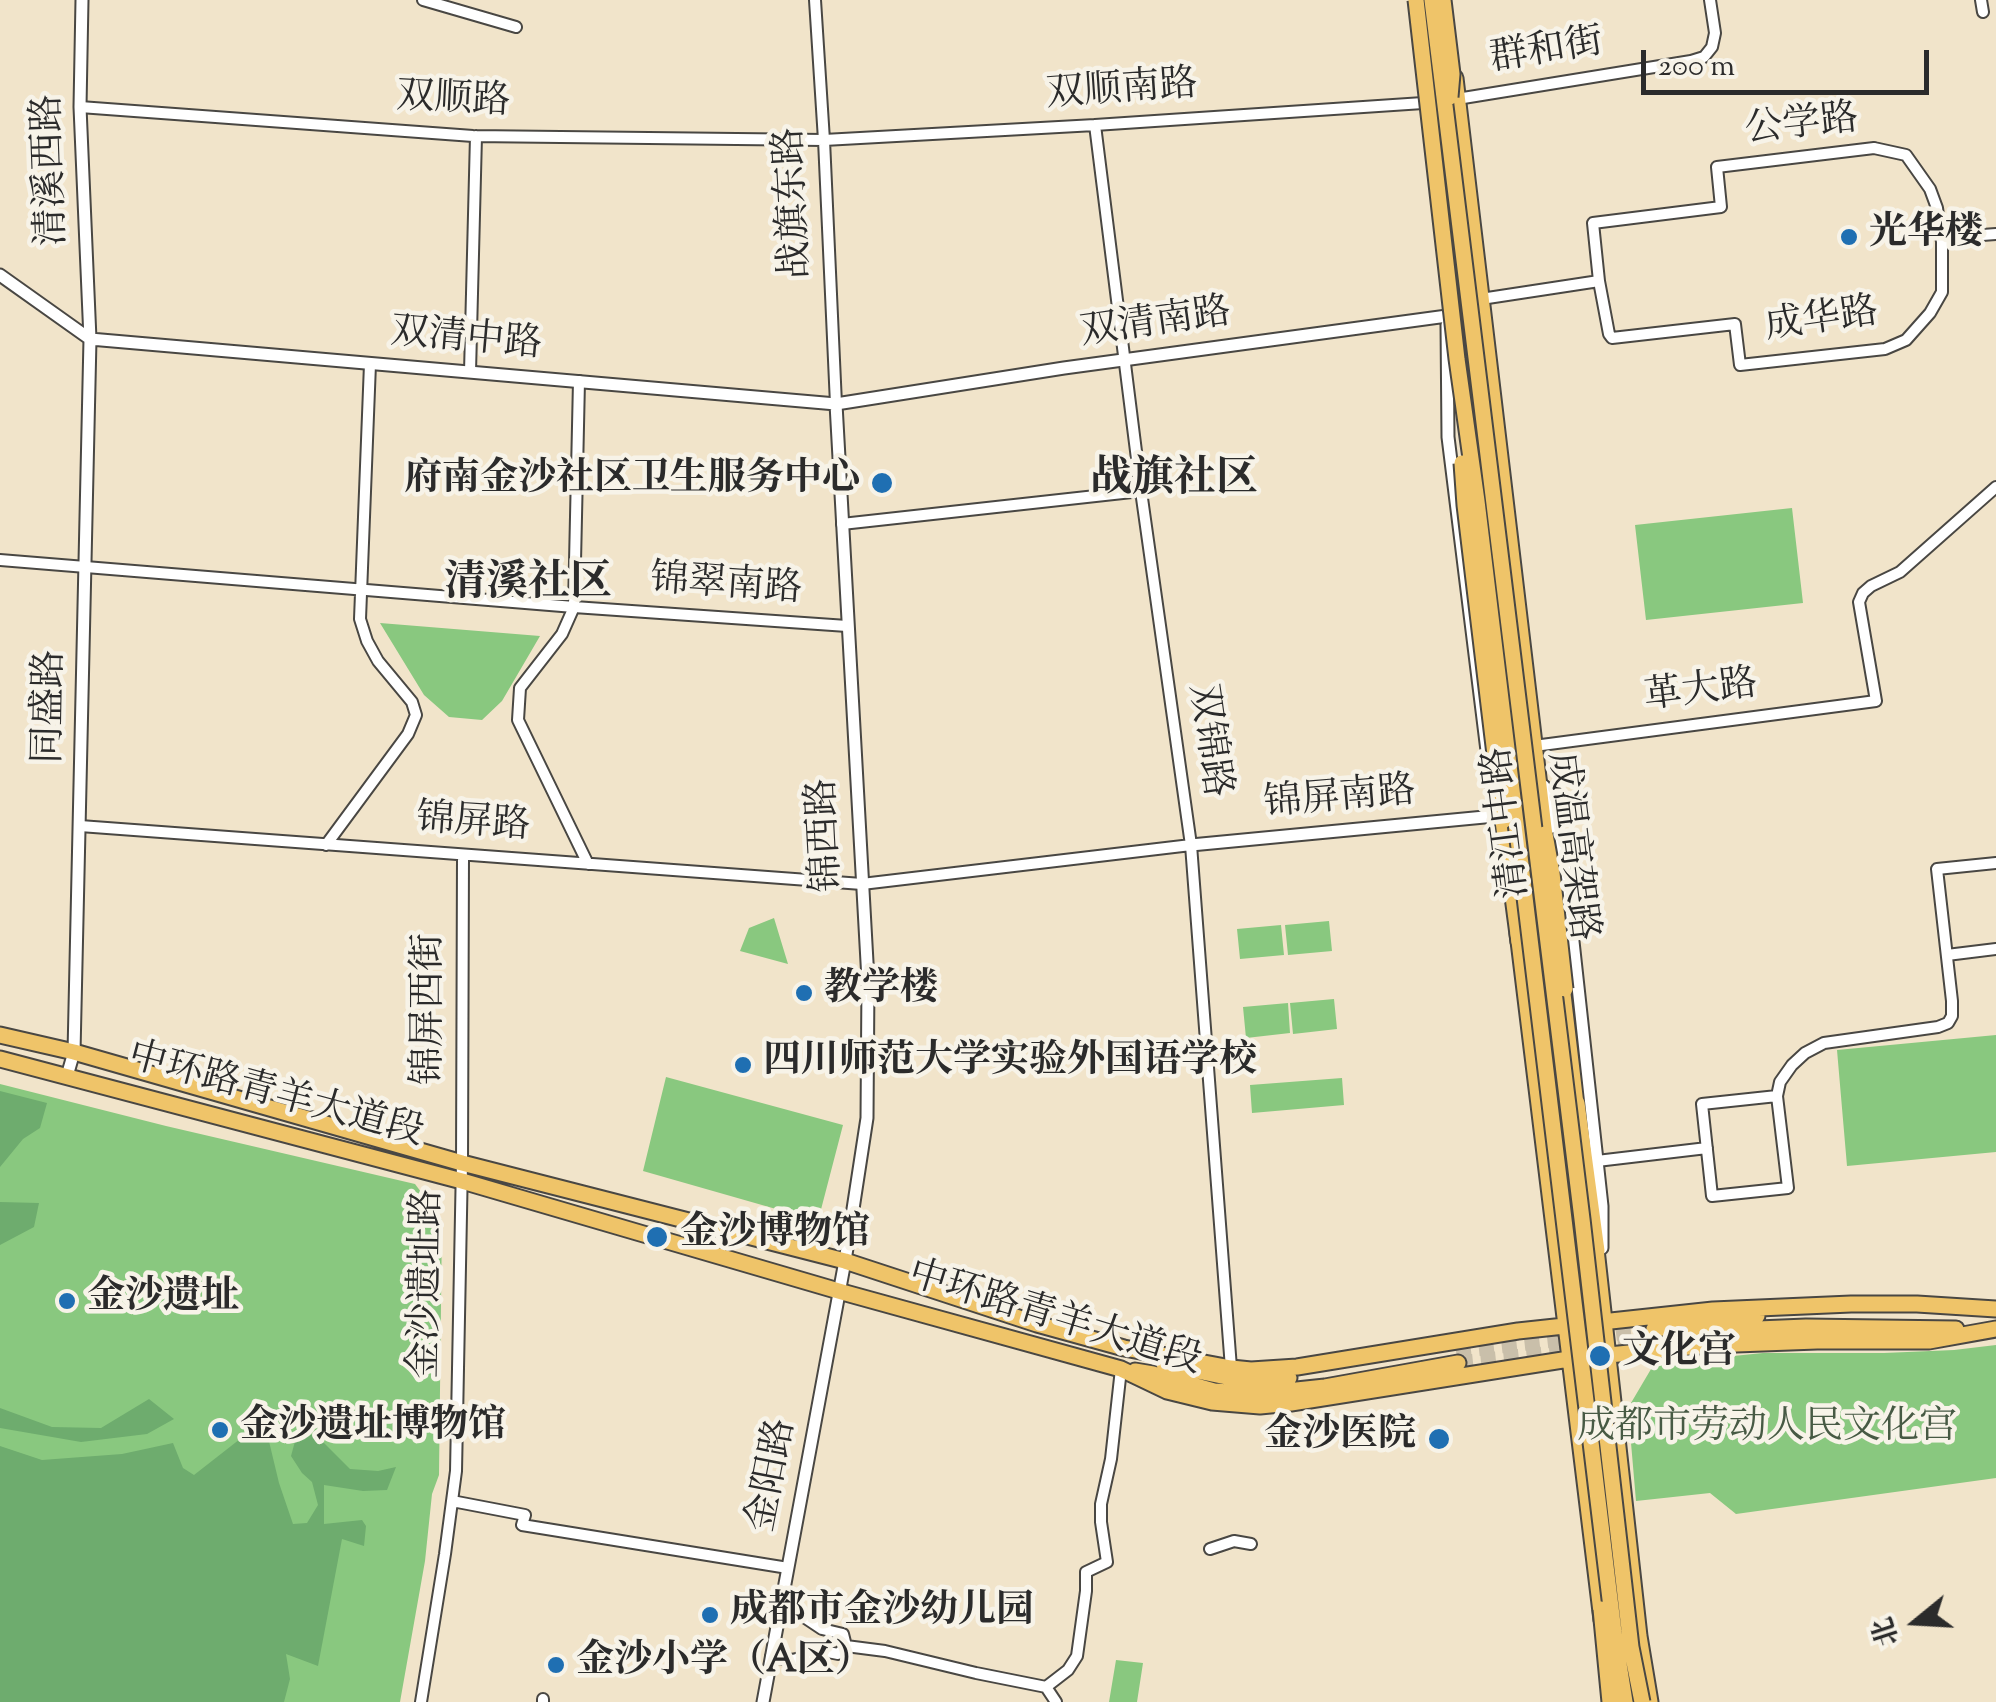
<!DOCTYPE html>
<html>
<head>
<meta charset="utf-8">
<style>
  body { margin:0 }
  #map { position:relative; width:1996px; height:1702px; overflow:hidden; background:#f1e4ca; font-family:"Sorts Mill Goudy","Noto Serif SC",serif }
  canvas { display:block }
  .north { position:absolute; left:1866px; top:1572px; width:100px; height:100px; -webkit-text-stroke:8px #f7f3e8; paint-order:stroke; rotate:252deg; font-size:28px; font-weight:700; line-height:40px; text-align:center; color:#2b2b2b }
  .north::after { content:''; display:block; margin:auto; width:35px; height:45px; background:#2b2b2b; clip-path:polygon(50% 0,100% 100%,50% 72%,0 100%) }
  .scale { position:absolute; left:1641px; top:50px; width:288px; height:45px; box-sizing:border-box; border:5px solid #2b2b2b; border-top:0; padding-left:12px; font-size:30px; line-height:35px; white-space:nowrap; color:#2b2b2b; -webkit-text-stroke:8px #f7f3e8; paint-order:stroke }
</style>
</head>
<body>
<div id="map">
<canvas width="1996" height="1702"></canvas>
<div class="north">北</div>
<div class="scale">200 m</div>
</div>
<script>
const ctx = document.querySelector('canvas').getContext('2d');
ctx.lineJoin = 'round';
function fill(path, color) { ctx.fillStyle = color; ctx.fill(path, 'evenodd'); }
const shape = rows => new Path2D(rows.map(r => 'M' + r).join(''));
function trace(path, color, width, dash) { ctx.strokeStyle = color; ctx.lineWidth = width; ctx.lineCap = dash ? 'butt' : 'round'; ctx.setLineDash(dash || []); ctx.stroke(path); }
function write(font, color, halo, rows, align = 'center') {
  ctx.font = font + ' "Sorts Mill Goudy","Noto Serif SC",serif'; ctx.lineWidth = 9; ctx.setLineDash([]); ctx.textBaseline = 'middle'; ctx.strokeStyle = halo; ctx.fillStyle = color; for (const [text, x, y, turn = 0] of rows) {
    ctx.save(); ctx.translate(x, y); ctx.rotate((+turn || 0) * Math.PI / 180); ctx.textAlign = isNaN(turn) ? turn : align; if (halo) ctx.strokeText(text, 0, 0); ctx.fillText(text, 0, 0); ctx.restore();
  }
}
fill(shape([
  [1792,508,1803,603,1646,620,1635,525],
  [380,623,540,636,502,701,482,720,449,717,424,695],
  [774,918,788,964,740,951,749,928],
  [1329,921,1332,951,1288,955,1285,925],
  [1281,925,1284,955,1240,959,1237,929],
  [1334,999,1337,1029,1293,1034,1290,1003],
  [1288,1003,1290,1033,1246,1038,1243,1007],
  [1996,1035,1996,1152,1847,1166,1837,1050],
  [666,1077,843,1125,818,1221,643,1171],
  [1342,1078,1344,1105,1252,1113,1250,1085],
  [0,1084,166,1126,415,1184,442,1220,439,1475,432,1494,425,1561,400,1702,0,1702],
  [1996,1345,1996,1478,1736,1514,1710,1493,1636,1501,1628,1408,1654,1364,1763,1353,1884,1353,1954,1350],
  [1116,1660,1143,1663,1137,1702,1109,1702]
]), '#89c87f');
fill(shape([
  [0,1091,47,1103,40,1128,23,1139,0,1167],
  [0,1202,39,1203,34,1227,0,1245],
  [149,1399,174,1419,147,1434,81,1442,0,1428,0,1408,52,1427,101,1428],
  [249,1432,267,1433,279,1483,293,1524,307,1523,318,1505,312,1482,302,1473,291,1456,297,1434,316,1435,350,1469,378,1471,396,1467,387,1490,363,1491,324,1485,324,1524,362,1520,366,1526,364,1546,342,1539,318,1666,286,1654,290,1679,284,1702,0,1702,0,1446,42,1460,122,1454,173,1443,183,1468,194,1475]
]), '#6eac6e');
trace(shape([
  [1456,1351,1654,1329],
  [1458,1363,1655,1342]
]), '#c9bfaa', 15, [15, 8]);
const minor = shape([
  [423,0,516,27],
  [815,0,824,140,836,404],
  [1981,0,1983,12],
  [1457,99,1691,61,1704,57,1712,47,1715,33,1710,0],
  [80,107,473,136,824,140,1095,125,1423,103],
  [1095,125,1141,491,1191,845,1231,1368],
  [1874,148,1906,155,1930,189,1937,208,1942,242,1942,292,1930,313,1906,340,1885,349,1740,365,1735,324,1612,338,1609,334,1599,281,1593,223,1721,207,1717,167,1874,148],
  [1942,242,1969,236,1996,234],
  [1481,299,1599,281],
  [470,372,476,136],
  [579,381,574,607,562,634,520,688,518,720,588,864],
  [842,524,1141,491],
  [0,560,574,607,847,626],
  [1534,746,1876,701,1859,602,1863,593,1871,586,1900,572,1996,487],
  [80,826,862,884,1191,845],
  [326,845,408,734,416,715,412,702,378,661,367,641,360,619,370,364],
  [1947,955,1996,949],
  [1777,1096,1780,1082,1792,1065,1805,1053,1824,1043,1938,1027,1948,1023,1952,1016,1952,1001,1937,869,1996,863],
  [1777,1096,1788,1188,1712,1196,1702,1104,1777,1096],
  [1597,1161,1707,1148],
  [452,1501,525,1515,522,1525,788,1568],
  [1210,1549,1234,1541,1251,1544],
  [780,1611,804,1617,822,1629,843,1634,846,1646],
  [771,1657,793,1660,823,1651,838,1654,846,1646,885,1651,976,1673,1046,1687,1068,1670,1077,1656,1086,1591,1086,1572,1107,1562,1101,1522,1101,1504,1111,1459,1121,1369],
  [1046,1687,1056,1702],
  [421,1702,445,1554,456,1471,462,1163,463,855],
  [543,1702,543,1699]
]);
const tertiary = shape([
  [0,275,90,339,836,404,1064,368,1447,316,1455,312],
  [1447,325,1448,437,1493,799],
  [1544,786,1564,859,1602,1206,1602,1248],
  [1191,845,1495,816],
  [67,1076,74,1052,90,339,80,107,82,0],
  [763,1702,845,1261,867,1118,868,980,836,404]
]);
const primary = shape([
  [1455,78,1546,845],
  [1518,933,1602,1620],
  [1561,977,1577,1113],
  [0,1035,74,1052,462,1163,845,1261,1037,1324,1124,1348,1231,1368,1251,1370,1297,1367,1518,1331,1713,1310,1851,1304,1917,1304,1996,1309],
  [0,1059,462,1181,842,1292,1121,1369,1167,1391,1212,1402,1260,1406,1291,1403,1569,1359,1709,1345,1817,1341,1929,1341,1996,1329],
  [1595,1240,1639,1636,1650,1702],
  [1654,1329,1757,1316],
  [1679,1338,1758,1329,1806,1327,1956,1329],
  [1164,1364,1236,1379,1264,1381,1289,1378],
  [1135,1371,1153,1374,1214,1391,1259,1394,1325,1387,1458,1363]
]);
const trunk = shape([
  [1503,821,1519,942],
  [1577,1103,1597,1251]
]);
trace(minor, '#494743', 14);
trace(tertiary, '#494743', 15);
trace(primary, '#494743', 19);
trace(trunk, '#494743', 19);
trace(minor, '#fff', 10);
trace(tertiary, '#fff', 11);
trace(primary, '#efc469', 15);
trace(trunk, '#efc469', 15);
const trunkBridge = shape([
  [1416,0,1457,359,1477,501,1614,1632,1625,1702],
  [1432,0,1582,1219,1631,1647,1642,1702],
  [1443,0,1452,74,1450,97],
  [1462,463,1465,505,1503,821],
  [1545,834,1552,873,1565,989],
  [1601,1609,1610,1702]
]);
trace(trunkBridge, '#494743', 19, []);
trace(trunkBridge, '#efc469', 15);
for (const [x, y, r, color] of [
  [1849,237,10,"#1f6fb2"],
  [882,483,12,"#1f6fb2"],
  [804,993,10,"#1f6fb2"],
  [743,1065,10,"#1f6fb2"],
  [657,1237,12,"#1f6fb2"],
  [67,1301,10,"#1f6fb2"],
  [1600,1356,12,"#1f6fb2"],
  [220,1430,10,"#1f6fb2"],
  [1439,1439,12,"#1f6fb2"],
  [710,1615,10,"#1f6fb2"],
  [556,1665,10,"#1f6fb2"]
]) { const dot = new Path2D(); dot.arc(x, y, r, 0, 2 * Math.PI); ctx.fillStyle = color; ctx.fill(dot); trace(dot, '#f7f3e8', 4); }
write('38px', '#2b2b2b', '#f7f3e8', [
  ["群和街",1547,54,-9],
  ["双顺南路",1122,93,-4],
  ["双顺路",453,103,3],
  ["公学路",1802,128,-6],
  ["清溪西路",54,170,-92],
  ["战旗东路",797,203,-93],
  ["成华路",1822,323,-8],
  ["双清南路",1156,326,-8],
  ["双清中路",466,342,5],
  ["锦翠南路",726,588,4],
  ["革大路",1701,694,-7],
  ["同盛路",53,707,-89],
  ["双锦路",1206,741,82],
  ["锦屏南路",1340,801,-5],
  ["清江中路",1510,822,-97],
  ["锦屏路",473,826,4],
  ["锦西路",829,835,-93],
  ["成温高架路",1569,847,83],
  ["锦屏西街",433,1009,-90],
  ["中环路青羊大道段",275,1098,15],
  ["金沙遗址路",430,1284,-89],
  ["中环路青羊大道段",1054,1321,17],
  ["金阳路",775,1476,-79]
]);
write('bold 38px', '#2b2b2b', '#f7f3e8', [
  ["光华楼",1869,237],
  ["府南金沙社区卫生服务中心",860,483,"right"],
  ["教学楼",824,993],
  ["四川师范大学实验外国语学校",763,1065],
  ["金沙博物馆",680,1237],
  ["金沙遗址",87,1301],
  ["文化宫",1622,1356],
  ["金沙遗址博物馆",240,1430],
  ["金沙医院",1416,1439,"right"],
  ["成都市金沙幼儿园",730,1615],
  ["金沙小学（A区）",576,1665]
], 'left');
write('38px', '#475a44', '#f7f3e8', [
  ["成都市劳动人民文化宫",1767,1431]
]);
write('bold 42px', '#2b2b2b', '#f7f3e8', [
  ["战旗社区",1174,483],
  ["清溪社区",528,587]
]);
</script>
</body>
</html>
